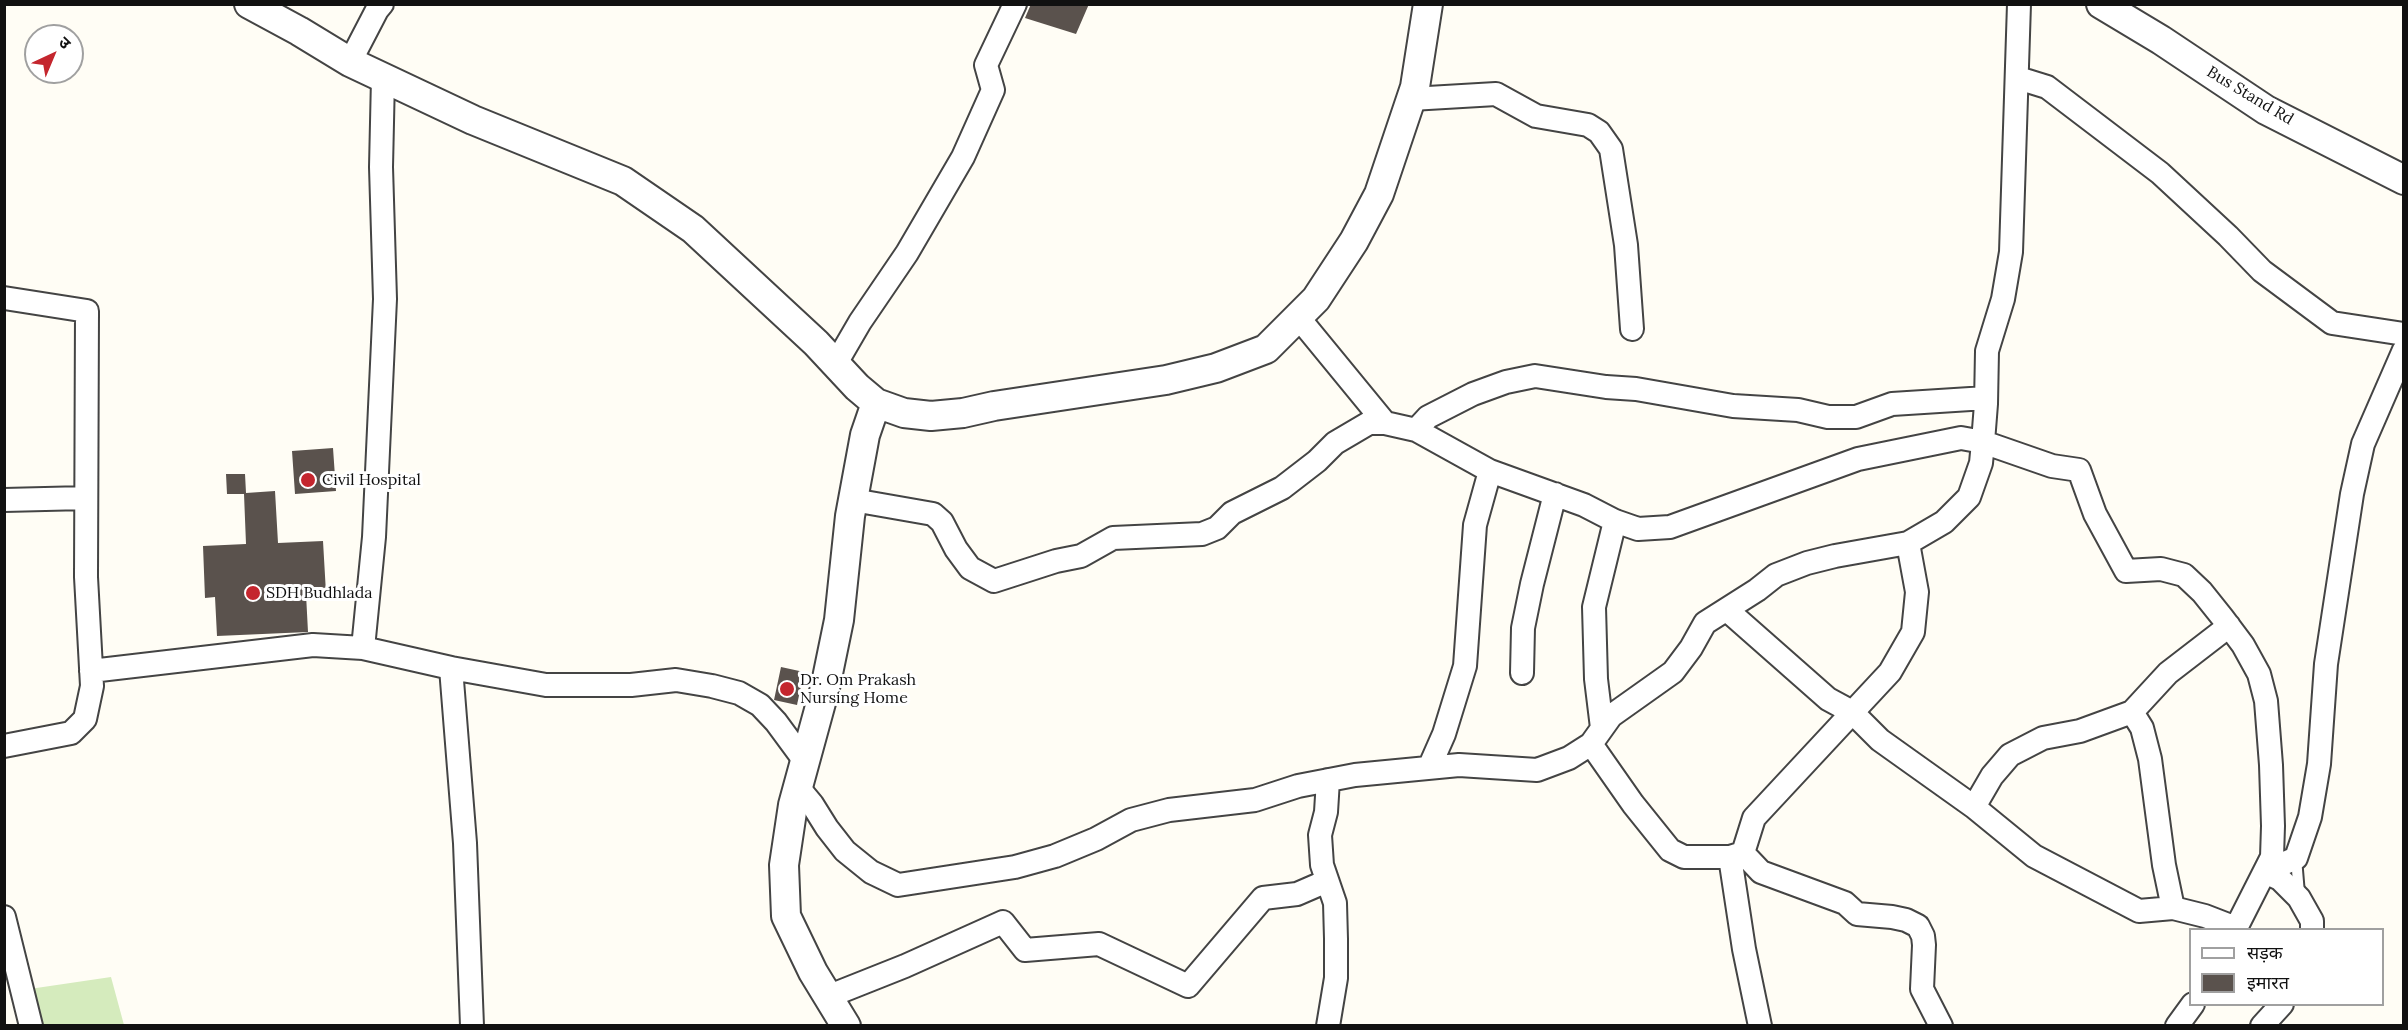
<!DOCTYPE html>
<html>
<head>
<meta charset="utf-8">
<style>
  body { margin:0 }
  #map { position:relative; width:2408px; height:1030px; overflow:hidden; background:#fffdf5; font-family:Lora,"Noto Sans Devanagari",serif }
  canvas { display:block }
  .frame { position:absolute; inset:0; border:6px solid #111; pointer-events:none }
  .legend { position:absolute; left:2189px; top:928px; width:195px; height:78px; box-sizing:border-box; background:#fff; border:2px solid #a0a0a0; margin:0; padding:8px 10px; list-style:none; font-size:18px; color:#111 }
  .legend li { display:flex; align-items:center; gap:12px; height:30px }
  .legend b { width:30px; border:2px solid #a0a0a0 }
  .north { position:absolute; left:24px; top:24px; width:60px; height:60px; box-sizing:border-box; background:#fff; border:2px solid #a0a0a0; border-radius:50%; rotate:44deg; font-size:16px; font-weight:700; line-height:24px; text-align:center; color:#111 }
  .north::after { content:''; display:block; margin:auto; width:21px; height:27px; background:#c4262e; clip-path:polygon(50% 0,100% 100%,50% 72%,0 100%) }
</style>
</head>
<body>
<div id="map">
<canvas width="2408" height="1030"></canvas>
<div class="frame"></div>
<ul class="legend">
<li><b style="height:8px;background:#fff"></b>सड़क</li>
<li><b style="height:16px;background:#5a524d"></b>इमारत</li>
</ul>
<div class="north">उ</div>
</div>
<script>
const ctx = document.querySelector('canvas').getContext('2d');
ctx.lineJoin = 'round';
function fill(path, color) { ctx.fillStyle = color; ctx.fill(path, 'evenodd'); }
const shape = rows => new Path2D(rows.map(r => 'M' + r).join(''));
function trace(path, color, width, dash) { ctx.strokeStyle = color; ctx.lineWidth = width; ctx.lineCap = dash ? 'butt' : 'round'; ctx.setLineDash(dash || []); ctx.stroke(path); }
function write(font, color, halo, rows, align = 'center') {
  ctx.font = font + ' Lora,serif'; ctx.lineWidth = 6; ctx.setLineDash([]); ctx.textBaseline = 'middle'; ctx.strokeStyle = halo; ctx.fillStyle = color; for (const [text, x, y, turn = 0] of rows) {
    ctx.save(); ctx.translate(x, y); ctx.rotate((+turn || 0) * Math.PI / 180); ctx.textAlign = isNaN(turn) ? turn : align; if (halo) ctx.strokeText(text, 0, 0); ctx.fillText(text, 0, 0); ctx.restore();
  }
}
fill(shape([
  [111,977,124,1025,26,1025,16,991]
]), '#d5ebbd');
fill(shape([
  [1031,4,1089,4,1076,34,1025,18],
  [333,448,336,491,295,494,292,451],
  [226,474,245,474,246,493,275,491,278,543,323,541,326,593,306,594,308,632,217,636,215,597,205,598,203,546,246,544,244,494,227,494],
  [781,667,804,672,797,705,774,700]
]), '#5a524d');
const service = shape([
  [2296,858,2299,894]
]);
const minor = shape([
  [350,62,377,10,382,4],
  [2018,78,2047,87,2160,173,2228,236,2262,271,2332,323,2404,334],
  [1411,99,1496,94,1536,116,1588,125,1599,132,1611,149,1626,245,1632,329],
  [4,298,87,311,86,577,92,686,85,719,71,733,4,746],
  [1298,317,1385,423],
  [835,365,860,322,907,253,963,157,993,90,986,65,1015,4],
  [1416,430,1428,417,1473,394,1506,382,1535,376,1606,387,1636,389,1733,406,1798,410,1828,417,1856,417,1892,404,1986,398],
  [4,500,86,498],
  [853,500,933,514,942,522,956,549,970,568,994,581,1056,561,1081,556,1113,538,1202,534,1217,528,1232,513,1282,488,1317,461,1335,443,1369,423,1385,423,1416,430,1490,471,1584,505,1615,521,1638,529,1670,527,1858,459,1961,438,1983,442,1986,404,1987,351,2003,299,2011,252,2019,4],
  [1727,610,1828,699,1852,712,1880,740,1974,807,1992,776,2010,755,2043,738,2080,731,2132,712,2168,673,2229,626],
  [363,648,374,537,385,299,381,167,383,78],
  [91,671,313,645,363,648,451,668],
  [1522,673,1523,628,1532,584,1555,494],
  [2132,712,2142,728,2150,759,2164,865,2173,908],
  [1602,728,1596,679,1594,607,1615,521],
  [1591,744,1633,804,1670,850,1684,857,1730,857,1744,949,1760,1026],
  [1429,768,1444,734,1465,666,1475,525,1490,471],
  [1328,780,1326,812,1320,835,1322,865,1335,903,1336,939,1336,978,1328,1026],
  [797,786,812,804,827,828,845,851,871,872,898,885,1015,867,1055,856,1096,839,1131,820,1169,810,1255,800,1298,786,1355,775,1459,765,1537,770,1569,758,1591,744,1611,716,1673,672,1691,648,1705,623,1757,590,1776,575,1807,563,1835,556,1908,543,1944,522,1969,497,1981,463,1983,442,2052,466,2079,470,2095,514,2126,571,2161,569,2184,575,2202,592,2222,617,2243,645,2259,674,2266,701,2271,765,2273,826,2272,857,2235,930],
  [1974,807,2034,856,2139,911,2173,908,2205,916,2236,928],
  [1743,853,1754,818,1890,672,1913,632,1917,592,1908,543],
  [1730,857,1743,853,1761,872,1845,903,1857,914,1892,917,1906,920,1918,926,1923,936,1924,945,1922,989,1941,1026],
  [2265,872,2296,858,2310,817,2319,764,2326,664,2352,494,2363,444,2404,350],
  [2265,872,2280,879,2299,898,2312,921,2312,930],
  [4,917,31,1026],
  [827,997,905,966,1003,922,1025,950,1099,944,1188,986,1263,898,1297,894,1327,881],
  [472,1026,465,843,451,668,546,685,631,685,676,680,712,686,739,693,760,705,776,722,804,760],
  [2177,1026,2193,1004],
  [2262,1026,2282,1004]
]);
const tertiary = shape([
  [249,4,299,31,350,62,473,120,623,181,693,229,816,343,857,387,876,403,904,413,931,416,963,413,994,406,1166,380,1216,368,1266,349,1316,299,1354,241,1379,194,1415,87,1428,4],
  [2101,4,2161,40,2266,110,2404,180],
  [846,1026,813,972,786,916,784,865,793,805,825,688,839,620,850,516,865,435,876,403]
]);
trace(service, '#444', 14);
trace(minor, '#444', 26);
trace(tertiary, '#444', 32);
trace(service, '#fff', 10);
trace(minor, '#fff', 22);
trace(tertiary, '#fff', 28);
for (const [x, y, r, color] of [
  [308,480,8,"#c4262e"],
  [253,593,8,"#c4262e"],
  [787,689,8,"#c4262e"]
]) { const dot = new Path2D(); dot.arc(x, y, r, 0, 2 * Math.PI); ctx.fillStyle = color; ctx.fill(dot); trace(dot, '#fff', 2); }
write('16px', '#111', '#fff', [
  ["Bus Stand Rd",2250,96,31]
]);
write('16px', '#111', '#fff', [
  ["Civil Hospital",322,480],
  ["SDH Budhlada",266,593],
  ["Dr. Om Prakash",800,680],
  ["Nursing Home",800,698]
], 'left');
</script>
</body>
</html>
